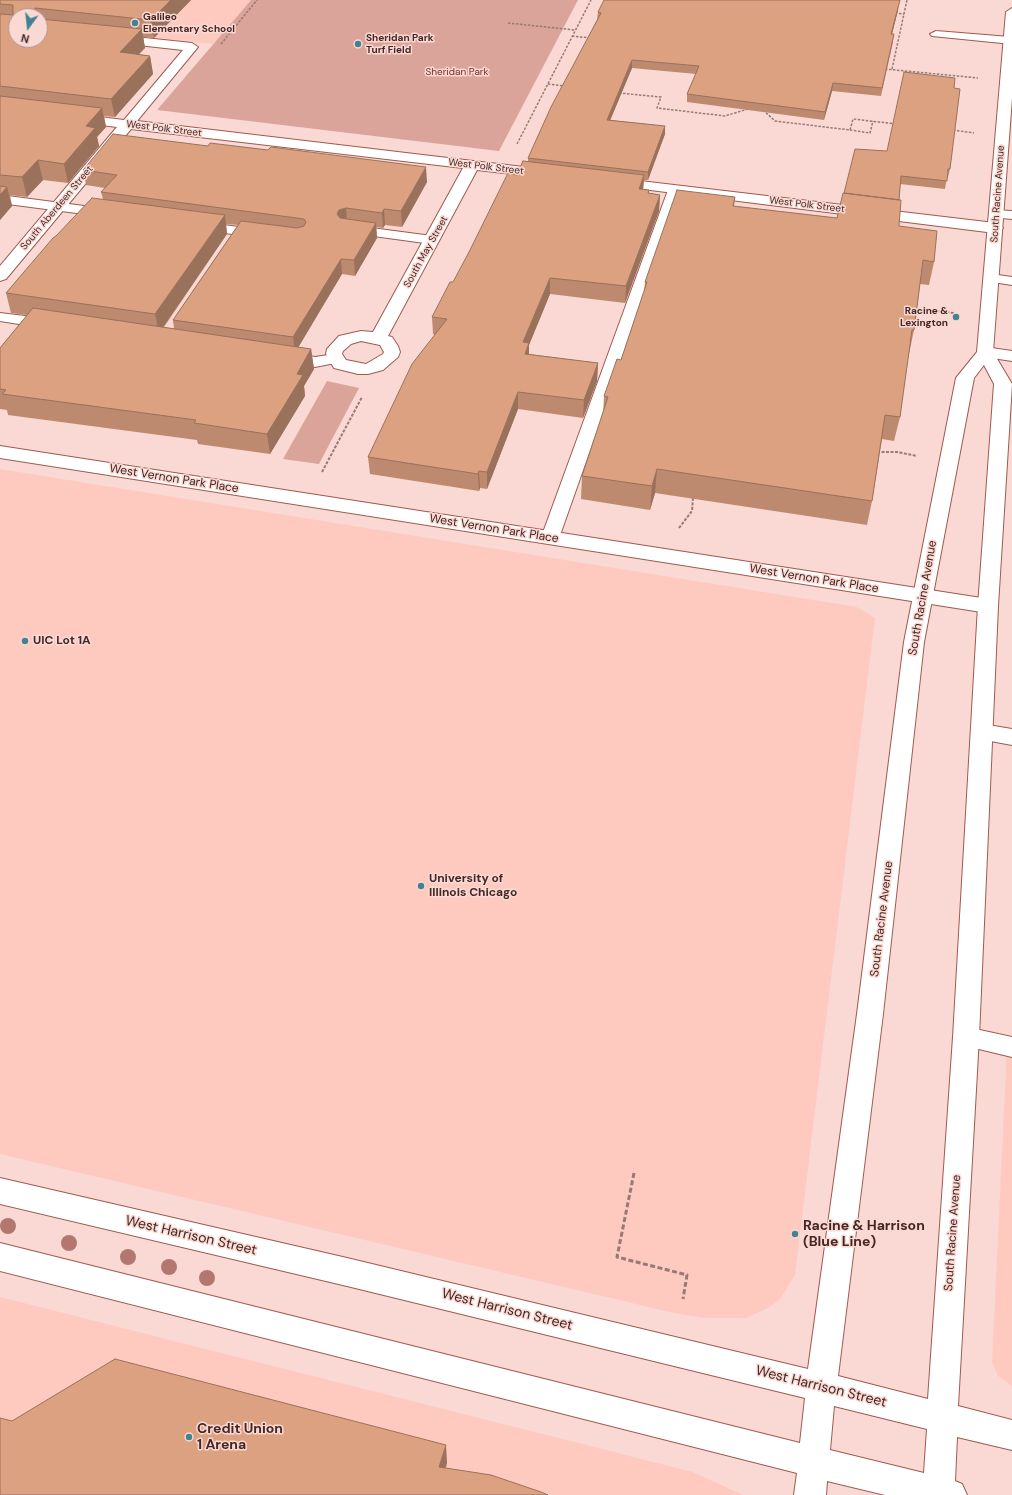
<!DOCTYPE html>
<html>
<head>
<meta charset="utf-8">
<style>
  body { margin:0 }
  #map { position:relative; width:1012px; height:1495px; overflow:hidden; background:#fad9d4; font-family:"DM Sans",sans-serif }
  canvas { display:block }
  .north { position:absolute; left:8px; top:8px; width:40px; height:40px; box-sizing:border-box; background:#fad9d4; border:1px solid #b1928d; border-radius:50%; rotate:195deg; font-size:11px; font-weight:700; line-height:16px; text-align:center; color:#442722 }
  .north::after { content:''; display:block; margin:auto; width:14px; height:18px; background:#3f8490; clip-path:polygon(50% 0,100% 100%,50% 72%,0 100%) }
</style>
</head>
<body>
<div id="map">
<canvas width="1012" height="1495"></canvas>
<div class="north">N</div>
</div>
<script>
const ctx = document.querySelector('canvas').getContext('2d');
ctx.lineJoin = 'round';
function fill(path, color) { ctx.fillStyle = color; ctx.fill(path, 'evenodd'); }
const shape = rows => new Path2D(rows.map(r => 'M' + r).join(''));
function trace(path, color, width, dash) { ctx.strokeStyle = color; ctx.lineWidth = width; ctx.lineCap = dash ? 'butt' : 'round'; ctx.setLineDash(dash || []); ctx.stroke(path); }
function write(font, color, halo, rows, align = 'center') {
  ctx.font = font + ' "DM Sans",sans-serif'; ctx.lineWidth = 3; ctx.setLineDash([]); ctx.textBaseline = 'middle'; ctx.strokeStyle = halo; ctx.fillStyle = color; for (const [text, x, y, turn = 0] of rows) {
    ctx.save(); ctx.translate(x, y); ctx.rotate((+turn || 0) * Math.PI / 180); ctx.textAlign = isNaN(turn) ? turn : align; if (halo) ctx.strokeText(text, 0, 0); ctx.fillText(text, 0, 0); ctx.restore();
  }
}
fill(shape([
  [0,0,251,0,213,44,40,25,40,16,16,16],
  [0,469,857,607,875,618,795,1275,780,1299,768,1308,746,1318,705,1318,674,1313,0,1154],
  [1007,1046,1012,1047,1012,1386,998,1376,992,1362],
  [0,1297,693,1472,743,1495,0,1495]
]), '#fecac0');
fill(shape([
  [251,0,578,0,499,151,157,110],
  [327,381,359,388,319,464,283,459]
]), '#daa49a');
const lane = shape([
  [936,31,1010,37,1012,38,1012,44,932,36,930,34,936,31],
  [675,186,680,187,682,190,559,538,556,542,550,544,544,542,541,538,668,190,670,187,675,186],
  [0,195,107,209,112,210,114,213,112,216,107,217,0,203,0,195],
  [996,210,1012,211,1012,219,991,217,989,214,991,211,996,210],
  [200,222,262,230,267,231,269,234,267,237,262,238,195,229,193,226,195,223,200,222],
  [349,225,432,236,437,237,439,240,437,243,432,244,344,232,342,229,344,226,349,225],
  [991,274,1012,277,1012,285,986,281,984,278,986,275,991,274],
  [0,313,50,319,55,321,58,324,55,327,50,329,0,321,0,313],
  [285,352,315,357,335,354,340,356,343,359,340,362,315,367,280,360,277,357,280,354,285,352],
  [966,1027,1012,1037,1012,1057,958,1044,954,1037,958,1030,966,1027]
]);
const street = shape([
  [116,35,192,43,198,47,137,121,549,170,554,171,556,174,554,177,549,178,477,170,388,336,392,337,398,346,400,352,398,357,383,370,368,374,358,374,334,368,326,354,327,349,339,336,361,331,373,332,463,168,131,129,6,279,0,281,0,266,117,127,70,121,68,118,70,115,75,114,124,120,183,50,111,42,110,39,116,35],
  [361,341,380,345,384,352,383,354,366,364,346,360,342,354,343,351,351,344,361,341],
  [615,178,995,223,1000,225,1003,228,1000,231,995,233,610,185,608,182,610,179,615,178],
  [985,347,1012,351,1012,361,979,356,977,352,979,348,985,347],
  [0,446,988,599,995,601,998,606,995,611,988,613,0,458,0,446],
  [982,724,1012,729,1012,745,974,738,971,732,974,726,982,724]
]);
const secondary = shape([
  [1012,8,1012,98,993,352,1012,384,998,606,979,1037,958,1406,1012,1420,1012,1450,957,1437,955,1481,962,1484,967,1495,885,1495,827,1481,826,1495,794,1495,797,1473,0,1271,0,1243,800,1443,805,1398,347,1286,0,1204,0,1178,347,1258,808,1369,857,1014,904,642,956,378,977,352,1006,12,1012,8],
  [984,365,994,384,978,606,953,1037,928,1399,838,1376,883,1014,924,642,974,378,984,365],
  [834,1406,927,1429,924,1473,830,1450,834,1406]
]);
trace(lane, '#9e5a4f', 2);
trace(street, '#9e5a4f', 2);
trace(secondary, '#9e5a4f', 2);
trace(shape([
  [895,13,904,14],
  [508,23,575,30],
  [572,36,590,38],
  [221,44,257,0],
  [885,69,978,78],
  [892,69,907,0],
  [548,84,565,86],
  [619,93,661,97,657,108,725,116,748,109],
  [763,110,775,121,850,130,853,119,896,124],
  [850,130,870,133,873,121],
  [953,130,974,133],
  [517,144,591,0]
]), '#987974', 1.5, [2.5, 1.5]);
trace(shape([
  [915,309,954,313],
  [877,452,897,452,917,456],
  [322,472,362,397],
  [679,528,692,511,693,497]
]), '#987974', 2, [3, 1.5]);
trace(shape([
  [634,1173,617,1257,687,1275,683,1299]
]), '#987974', 3, [5, 2.5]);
fill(lane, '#fff');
fill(street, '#fff');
fill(secondary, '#fff');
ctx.fillStyle = '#b27870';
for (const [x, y] of [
  [8,1226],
  [69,1243],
  [128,1257],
  [169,1267],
  [207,1278]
]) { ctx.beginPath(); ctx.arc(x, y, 8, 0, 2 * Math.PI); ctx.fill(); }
fill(shape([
  [0,0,191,0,154,38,143,37,145,48,138,54,150,56,153,74,115,117,104,116,106,127,97,137,99,146,68,183,43,180,27,197,10,195,12,206,0,220],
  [16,16,40,16,40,40],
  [898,10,892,34,893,42,881,96,832,91,824,120,687,102,687,94,696,74,632,68,610,120,665,126,665,134,648,180,644,180,643,190,649,190,649,193,660,195,659,211,625,303,550,294,529,345,529,354,598,363,597,381,583,418,518,409,487,489,480,488,479,491,370,474,368,457,435,335,433,334,432,317,517,175,528,162,528,158,597,20,598,12],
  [954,88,950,169,948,177,947,177,945,189,900,184,899,200,899,226,934,262,929,285,920,284,914,330,909,354,908,353,900,417,894,441,882,439,872,501,867,525,655,493,650,510,581,499,582,476,603,415,604,396,621,360,644,292,645,282,735,197,734,206,837,218,844,193],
  [83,170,427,182,402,227,385,225,383,228,376,227,377,238,355,276,342,274,298,347,311,349,314,369,304,386,305,396,270,454,198,444,197,440,8,415,7,410,0,409,0,348,27,315,11,313,6,293,56,236,103,199,101,192,105,188,86,185],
  [226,224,238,225,173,320,174,329,164,327,227,234]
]), '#bd8a6f');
fill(shape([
  [171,0,191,0,154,38,151,20],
  [899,2,898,10,890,42,891,34],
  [142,29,145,48,123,71,120,52],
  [150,56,153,74,115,117,111,99],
  [632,60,632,68,607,128,607,120],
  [833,83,832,91,824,120,825,112],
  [102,108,106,127,97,137,99,146,68,183,64,164,86,126],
  [665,126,665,134,648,180,648,172],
  [38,160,43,180,27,197,22,177],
  [426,167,427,182,402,227,401,211],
  [644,175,643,192,639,189],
  [7,187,12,206,0,220,0,195],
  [660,195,659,211,625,303,626,286],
  [346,208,347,224,341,225,337,214,339,210],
  [384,209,385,225,383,228,382,213],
  [225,215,227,234,159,333,155,314],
  [376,223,377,238,355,276,354,260],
  [341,259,342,274,295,353,293,337],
  [550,278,550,294,529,345,529,360,524,371,523,342],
  [311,349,314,369,304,386,305,396,270,454,267,434,297,374],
  [598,363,597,381,583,418,584,400],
  [518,392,518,409,487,489,487,472],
  [657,469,655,493,650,510,652,486],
  [479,471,480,488,479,491,478,474],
  [446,1445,447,1463,441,1486,439,1467]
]), '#9a715a');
const building = shape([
  [0,0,171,0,151,20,35,8,36,16,16,16,16,40,40,40,40,19,142,29,120,52,150,56,111,99,0,86,0,14,13,15,13,5,0,4,0,0],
  [604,0,900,0,891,34,894,34,882,88,833,83,825,112,687,94,699,66,632,60,607,120,665,126,648,172,528,158,551,107,601,13,598,12,604,0],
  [904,72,955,78,954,88,960,89,950,169,948,169,947,181,901,176,899,200,844,193,855,149,887,151,904,72],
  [0,96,102,108,86,126,95,128,64,164,38,160,22,177,0,175,0,96],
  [113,134,208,146,210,143,268,150,271,147,426,167,401,211,384,209,382,213,346,208,339,210,337,214,340,218,376,223,354,260,341,259,293,337,173,320,241,221,297,228,304,226,306,222,304,219,101,192,117,175,83,170,113,134],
  [523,161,644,175,639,189,649,190,648,193,660,195,626,286,550,278,523,342,529,343,525,354,598,363,584,400,518,392,487,472,479,471,478,474,368,457,412,364,447,319,432,317,450,282,453,282,469,252,508,173,517,175,523,161],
  [0,186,7,187,0,195,0,186],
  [677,190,735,197,733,206,837,218,843,193,901,200,899,226,937,231,934,262,923,260,914,330,912,330,900,417,885,415,872,501,657,469,652,486,582,476,608,397,604,396,617,359,621,360,647,282,645,282,677,190],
  [92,198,225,215,155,314,6,293,53,238,56,236,92,198],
  [33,308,311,349,297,374,303,375,267,434,194,423,196,420,2,394,6,390,0,389,0,348,33,308],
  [115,1359,446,1445,439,1467,491,1475,541,1492,548,1495,0,1495,0,1418,12,1421,115,1359]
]);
fill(building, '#dca181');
trace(building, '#9a715a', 1);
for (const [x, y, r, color] of [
  [135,23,4,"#3f8490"],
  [358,44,4,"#3f8490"],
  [956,317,4,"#3f8490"],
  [25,641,4,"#3f8490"],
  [421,886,4,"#3f8490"],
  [795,1234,4,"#3f8490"],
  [189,1437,4,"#3f8490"]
]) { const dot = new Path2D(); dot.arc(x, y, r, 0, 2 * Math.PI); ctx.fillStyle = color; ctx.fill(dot); trace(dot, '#fad9d4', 1.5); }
write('bold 10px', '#442722', '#fad9d4', [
  ["Galileo",143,17],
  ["Elementary School",143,29],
  ["Sheridan Park",366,38],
  ["Turf Field",366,50],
  ["Racine &",948,311,"right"],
  ["Lexington",948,323,"right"]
], 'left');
write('10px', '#78291f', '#fad9d4', [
  ["Sheridan Park",457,72]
]);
write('10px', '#442722', '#fad9d4', [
  ["West Polk Street",164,129,7],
  ["West Polk Street",486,167,7],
  ["South Racine Avenue",998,194,-86],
  ["West Polk Street",807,205,7],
  ["South Aberdeen Street",57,208,-50],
  ["South May Street",426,252,-61]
]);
write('12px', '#442722', '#fad9d4', [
  ["West Vernon Park Place",174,479,9],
  ["West Vernon Park Place",494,529,9],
  ["West Vernon Park Place",814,579,9],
  ["South Racine Avenue",923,598,-80],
  ["South Racine Avenue",882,919,-83],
  ["South Racine Avenue",953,1233,-86]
]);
write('bold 12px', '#442722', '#fad9d4', [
  ["UIC Lot 1A",33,641],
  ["University of",429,879],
  ["Illinois Chicago",429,893]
], 'left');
write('bold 14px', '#442722', '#fad9d4', [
  ["Racine & Harrison",803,1226],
  ["(Blue Line)",803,1242],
  ["Credit Union",197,1429],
  ["1 Arena",197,1445]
], 'left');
write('14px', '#442722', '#fad9d4', [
  ["West Harrison Street",191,1236,13],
  ["West Harrison Street",507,1310,14],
  ["West Harrison Street",821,1387,14]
]);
</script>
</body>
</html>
